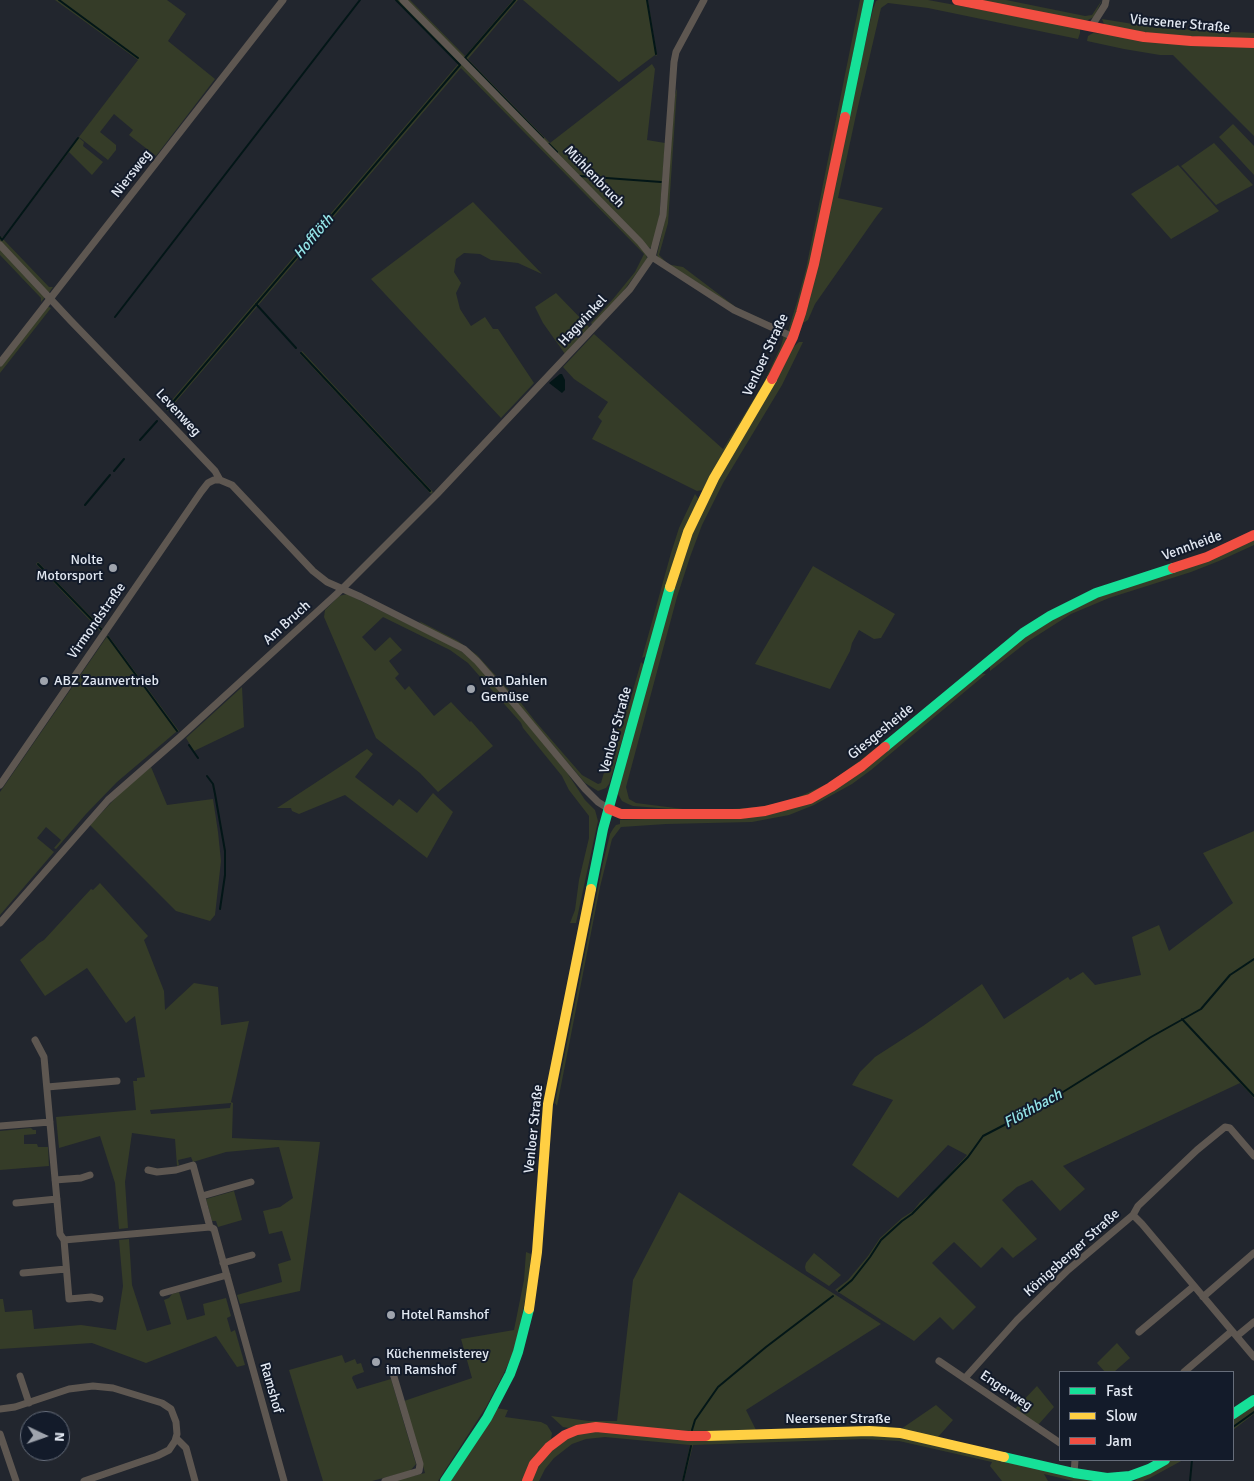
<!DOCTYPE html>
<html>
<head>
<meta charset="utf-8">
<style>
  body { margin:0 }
  #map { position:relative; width:1254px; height:1481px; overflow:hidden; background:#22262e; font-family:Signika,sans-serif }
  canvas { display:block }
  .legend { position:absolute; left:1059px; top:1371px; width:175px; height:90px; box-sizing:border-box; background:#131b2a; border:1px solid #666d7a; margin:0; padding:6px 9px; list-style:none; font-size:15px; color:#e2e8f2 }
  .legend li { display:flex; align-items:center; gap:10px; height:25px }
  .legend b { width:25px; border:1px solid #666d7a }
  .north { position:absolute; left:20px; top:1411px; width:50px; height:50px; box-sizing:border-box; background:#131b2a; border:1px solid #666d7a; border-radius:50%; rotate:93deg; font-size:14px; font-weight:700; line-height:20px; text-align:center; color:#e2e8f2 }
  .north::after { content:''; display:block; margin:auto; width:18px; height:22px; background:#9fa4ad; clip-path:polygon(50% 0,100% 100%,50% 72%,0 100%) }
</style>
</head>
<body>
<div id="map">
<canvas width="1254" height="1481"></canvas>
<ul class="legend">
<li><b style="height:6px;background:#16e098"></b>Fast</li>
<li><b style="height:6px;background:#ffcf43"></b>Slow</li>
<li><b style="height:6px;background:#f24e42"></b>Jam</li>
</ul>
<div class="north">N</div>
</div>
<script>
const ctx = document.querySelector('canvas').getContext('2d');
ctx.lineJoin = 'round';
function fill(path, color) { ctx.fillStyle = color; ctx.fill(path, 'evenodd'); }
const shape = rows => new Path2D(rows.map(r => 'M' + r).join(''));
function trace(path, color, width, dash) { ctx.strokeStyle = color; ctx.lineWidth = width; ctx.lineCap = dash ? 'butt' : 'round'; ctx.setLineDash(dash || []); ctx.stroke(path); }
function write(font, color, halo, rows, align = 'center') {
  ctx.font = font + ' Signika,sans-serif'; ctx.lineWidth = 4; ctx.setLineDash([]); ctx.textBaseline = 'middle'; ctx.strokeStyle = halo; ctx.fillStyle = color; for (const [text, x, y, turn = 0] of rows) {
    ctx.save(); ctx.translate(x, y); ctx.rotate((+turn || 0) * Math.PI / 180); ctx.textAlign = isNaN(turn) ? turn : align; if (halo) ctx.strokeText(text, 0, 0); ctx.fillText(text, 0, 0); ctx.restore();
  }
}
fill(shape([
  [55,0,167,0,186,14,168,41,215,79,156,156,129,135,133,130,114,114,100,132,116,145,116,150,108,160,79,137,138,60],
  [395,0,400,0,646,252,647,259,619,297,593,325,591,323,613,299,635,272,644,254,461,68,168,411,165,408,458,64],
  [405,0,410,0,465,56,513,0,518,0,468,59,550,143,652,64,655,69,647,140,665,143,659,221,652,247,649,248],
  [523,0,648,0,657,56,655,55,619,82],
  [860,0,864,0,809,270,791,330,789,332,786,332,738,310,689,277,666,264,660,260,657,255,665,220,675,95,677,88,668,223,659,255,666,262,666,264,683,267,737,308,788,331,797,302,806,269],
  [878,0,928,0,1080,28,1080,33,1078,39,928,8,888,3,881,8,856,115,838,198,883,208,876,217,815,304,808,320,803,323,800,332,873,9,876,1],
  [972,0,1006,0,1085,16,1092,15,1102,0,1094,17,1084,22],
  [1102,19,1158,28,1254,33,1254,39,1151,34,1105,27],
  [1093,33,1254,46,1254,136,1173,55,1160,55,1124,49,1087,41,1088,36],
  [1233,124,1254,146,1254,175,1219,137],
  [78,137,84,142,83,146,103,162,92,175,69,152,3,239,49,287,53,287,48,294,0,243,0,236,3,238],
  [1214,143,1253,185,1216,205,1181,166],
  [1178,165,1219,211,1171,239,1131,194],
  [473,202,542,274,518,263,491,260,480,254,464,253,456,259,454,272,461,283,456,293,460,309,471,326,485,317,493,329,498,329,534,383,501,418,371,279],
  [0,248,46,296,41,302,41,298,0,255],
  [556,293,590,328,565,354,543,323,535,307],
  [47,306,51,308,0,373,0,367],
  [594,334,723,449,763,384,781,346,784,335,786,338,786,342,772,372,703,490,697,491,592,439,602,421,598,417,608,402,574,379,563,367],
  [799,342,803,342,782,385,723,483,702,525,690,557,677,597,626,787,629,799,636,803,683,809,719,810,758,807,788,801,803,795,829,783,862,759,909,721,909,723,863,761,831,784,809,795,779,805,752,810,709,812,633,806,628,804,622,801,618,794,619,787,670,598,692,533,707,499,769,393,792,348],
  [302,351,433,492,431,494,300,354],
  [695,494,698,498,697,502,646,656,642,658,671,553,679,528],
  [1254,538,1254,545,1219,561,1191,572,1109,598,1071,614,1027,642,990,671,990,664,1019,640,1073,607],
  [38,562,102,628,100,631,36,564],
  [813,566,895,614,881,638,874,639,859,630,852,643,850,651,830,689,755,664],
  [347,594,448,644,461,651,472,660,493,683,564,768,585,800,595,810,598,821,576,923,570,923,575,910,579,880,589,838,589,816,569,790,562,776,523,728,521,723,468,663,450,650,383,617,362,637,375,651,390,637,402,650,389,661,399,674,395,678,405,690,409,686,434,716,451,702,470,722,471,721,493,746,438,792,420,773,376,738,324,617,325,610,339,596],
  [419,621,458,641,477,655,516,698,521,703,535,721,582,775,598,784,601,783,613,741,626,708,630,701,641,662,644,665,634,701,609,784,606,788,598,791,585,783,480,660,422,624],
  [108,635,179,731,176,732,117,782,86,814,56,849,54,848,61,840,46,827,37,838,54,852,0,915,0,792],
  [978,673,986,674,871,770,852,784,814,805,789,815,752,822,666,824,621,827,612,839,600,887,557,1106,555,1103,603,863,610,834,613,829,616,825,620,824,620,820,668,818,811,801],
  [242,687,244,727,194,751,186,738],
  [367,749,373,754,355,777,393,806,399,799,417,813,433,793,453,812,427,858,345,795,299,814,292,811,291,808,277,808],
  [151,767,167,805,213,799,218,832,221,861,215,915,210,921,176,911,90,825,124,789],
  [1254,831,1254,1098,1240,1083,1063,1166,1085,1189,1060,1211,1032,1180,1017,1187,1002,1200,1037,1239,1013,1258,1002,1247,981,1268,954,1242,932,1263,976,1307,953,1330,940,1317,914,1341,835,1290,848,1280,868,1256,880,1238,902,1218,913,1211,920,1202,934,1191,967,1155,948,1145,898,1198,852,1165,893,1100,852,1085,860,1072,875,1057,923,1026,982,984,1004,1019,1068,977,1070,980,1083,972,1095,985,1141,975,1132,937,1159,925,1169,951,1233,903,1203,853],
  [100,883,148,936,144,940,164,991,165,1010,194,983,218,987,221,1025,249,1021,231,1102,233,1103,232,1138,320,1142,300,1291,240,1304,237,1295,282,1282,278,1264,291,1260,282,1231,269,1234,263,1211,280,1207,293,1198,279,1147,226,1152,193,1162,191,1157,178,1160,179,1165,177,1166,175,1139,132,1133,125,1182,128,1228,119,1229,115,1183,100,1136,59,1148,56,1117,136,1110,133,1081,137,1081,137,1078,145,1077,135,1016,126,1023,87,968,45,996,20,960,39,943,44,940,91,889,93,890],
  [231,1103,230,1108,151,1114,150,1110],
  [31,1128,33,1130,36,1130,36,1134,24,1135,24,1144,37,1144,38,1147,48,1147,49,1166,0,1170,0,1131],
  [234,1191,242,1220,218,1227,216,1221,212,1221,206,1199],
  [679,1192,800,1272,881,1324,746,1410,756,1430,886,1426,901,1429,936,1405,953,1420,938,1437,900,1430,717,1433,643,1428,605,1423,569,1428,563,1427,551,1416,589,1421,617,1421,633,1280],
  [129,1239,132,1285,147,1331,171,1324,164,1300,169,1298,172,1294,179,1292,187,1320,205,1315,203,1304,226,1298,231,1316,227,1318,231,1332,235,1330,245,1365,237,1367,216,1336,146,1363,92,1343,0,1349,0,1299,3,1299,5,1312,32,1310,34,1329,81,1325,116,1330,123,1286,119,1240],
  [526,1252,531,1254,528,1285,519,1331,513,1353,503,1375,486,1407,438,1481,392,1481,425,1473,404,1401,472,1378,461,1339,514,1330,524,1280],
  [814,1253,841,1275,829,1286,806,1271,805,1267,806,1263],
  [1117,1343,1130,1358,1114,1372,1105,1372,1097,1363],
  [342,1355,345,1363,355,1359,357,1364,361,1363,364,1372,353,1376,352,1378,357,1389,391,1379,416,1464,410,1471,372,1481,323,1481,289,1370],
  [1037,1386,1054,1407,1038,1425,1015,1409],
  [1254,1403,1254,1414,1233,1430,1233,1417],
  [496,1408,508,1410,505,1417,541,1422,547,1425,552,1433,551,1439,539,1451,533,1459,523,1481,450,1481],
  [588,1431,886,1434,1100,1481,1073,1481,1044,1474,1048,1481,1002,1481,990,1466,992,1462,899,1441,864,1439,693,1445,684,1481,682,1481,690,1445,605,1437,586,1439,572,1444,554,1458,545,1469,539,1481,531,1481,535,1472,549,1452,568,1438],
  [1171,1460,1183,1460,1150,1478,1143,1481,1135,1481,1140,1476]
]), '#353c28');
fill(shape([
  [560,374,562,374,565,380,565,390,562,393,549,383]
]), '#031617');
trace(shape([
  [59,0,138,58],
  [515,0,465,58,543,138],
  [647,0,656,54],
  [549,144,557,152],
  [579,176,661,182],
  [0,237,2,240,78,138],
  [256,304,296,348],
  [115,317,360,0],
  [301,353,430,491],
  [167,409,460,65,396,0],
  [140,440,157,421],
  [114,471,124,459],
  [85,505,110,475],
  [38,564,101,629],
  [108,637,177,731],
  [189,745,198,758],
  [207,776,213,784,215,794,225,851,225,875,220,909],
  [1182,1019,1254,1096],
  [839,1291,852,1280,870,1257,881,1240,902,1221,912,1214,968,1157,983,1136,1039,1107,1151,1037,1201,1009,1230,975,1254,959],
  [1233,1427,1254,1412],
  [692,1430,695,1420,718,1387,766,1347,833,1296],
  [683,1481,691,1446],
  [1190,1481,1192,1460]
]), '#031617', 2);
trace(shape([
  [403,0,640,242,652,257,734,310,793,337],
  [1091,27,1105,5,1106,0],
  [0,245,71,321,159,412,215,471,220,480,232,485,313,571,327,582,361,597,464,649,477,661,511,700,585,789,598,802,609,809],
  [0,363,283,0],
  [0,785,201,492,208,483,214,480,220,480],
  [0,923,108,800,180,737,342,589,437,494,630,289,652,257,663,215,674,62,676,52,704,0],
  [35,1040,44,1057,60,1234,64,1240,69,1299,91,1297,100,1299],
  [47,1087,117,1081],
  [0,1126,50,1122],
  [148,1170,157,1172,176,1170,193,1165,210,1227],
  [55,1180,81,1178,90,1175],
  [202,1196,251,1182],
  [16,1203,57,1199],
  [1133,1215,1142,1224,1254,1357],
  [64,1240,210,1227,214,1229,284,1481],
  [223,1263,252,1255],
  [23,1273,66,1269],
  [163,1293,227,1275],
  [1203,1297,1254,1253],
  [1139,1332,1194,1286],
  [1237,1336,1254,1322],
  [939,1361,1060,1443],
  [1184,1372,1232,1331],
  [20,1376,29,1403],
  [965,1378,1017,1320,1068,1270,1133,1215,1138,1206,1197,1150,1225,1127,1230,1128,1254,1156],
  [0,1409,15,1407,69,1389,93,1386,113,1388,162,1403,171,1409,176,1422,177,1434,175,1441,169,1450,157,1456,84,1481],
  [0,1434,16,1481],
  [176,1438,186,1448,195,1481],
  [1074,1473,1075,1460],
  [385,1481,419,1471,420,1464,392,1370]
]), '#5e5751', 7);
trace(shape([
  [845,117,869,0],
  [885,747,1023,633,1050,616,1096,593,1173,568],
  [591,889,603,829,670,587],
  [1233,1414,1254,1400],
  [1004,1457,1074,1473,1107,1478,1130,1476,1149,1469,1165,1460],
  [445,1481,487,1418,510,1374,518,1352,529,1309]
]), '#16e098', 10);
trace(shape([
  [670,587,688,532,714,478,772,379],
  [529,1309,537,1252,548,1104,591,889],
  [706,1436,869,1431,900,1433,1004,1457]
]), '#ffcf43', 10);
trace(shape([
  [957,0,1144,37,1191,41,1254,43],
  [772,379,793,337,801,313,814,264,845,117],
  [1173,568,1207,557,1254,535],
  [609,809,621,814,740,814,765,811,810,799,831,787,862,766,885,747],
  [527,1481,534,1464,549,1447,565,1435,577,1430,596,1427,688,1436,706,1436]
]), '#f24e42', 10);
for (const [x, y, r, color] of [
  [113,568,5,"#9fa4ad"],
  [44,681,5,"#9fa4ad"],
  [471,689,5,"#9fa4ad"],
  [391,1315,5,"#9fa4ad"],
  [376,1362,5,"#9fa4ad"]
]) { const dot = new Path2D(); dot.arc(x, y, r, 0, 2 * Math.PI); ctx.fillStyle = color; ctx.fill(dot); trace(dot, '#131b2a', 2); }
write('14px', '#e2e8f2', '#131b2a', [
  ["Viersener Straße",1180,24,5],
  ["Niersweg",132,174,-52],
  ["Mühlenbruch",594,177,46],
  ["Hagwinkel",583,321,-47],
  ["Venloer Straße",766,355,-65],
  ["Levenweg",178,413,47],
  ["Vennheide",1192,546,-20],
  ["Virmondstraße",97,621,-55],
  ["Am Bruch",287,623,-42],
  ["Venloer Straße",616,730,-75],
  ["Giesgesheide",881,732,-39],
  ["Venloer Straße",534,1129,-84],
  ["Königsberger Straße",1072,1253,-42],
  ["Ramshof",271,1388,74],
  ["Engerweg",1006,1391,34],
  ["Neersener Straße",838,1419]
]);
write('14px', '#e2e8f2', '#131b2a', [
  ["Nolte",103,560,"right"],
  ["Motorsport",103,576,"right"],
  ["ABZ Zaunvertrieb",54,681],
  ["van Dahlen",481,681],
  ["Gemüse",481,697],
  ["Hotel Ramshof",401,1315],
  ["Küchenmeisterey",386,1354],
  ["im Ramshof",386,1370]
], 'left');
write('italic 15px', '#94e5e8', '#131b2a', [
  ["Hofflöth",314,237,-50],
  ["Flöthbach",1033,1109,-29]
]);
</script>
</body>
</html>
